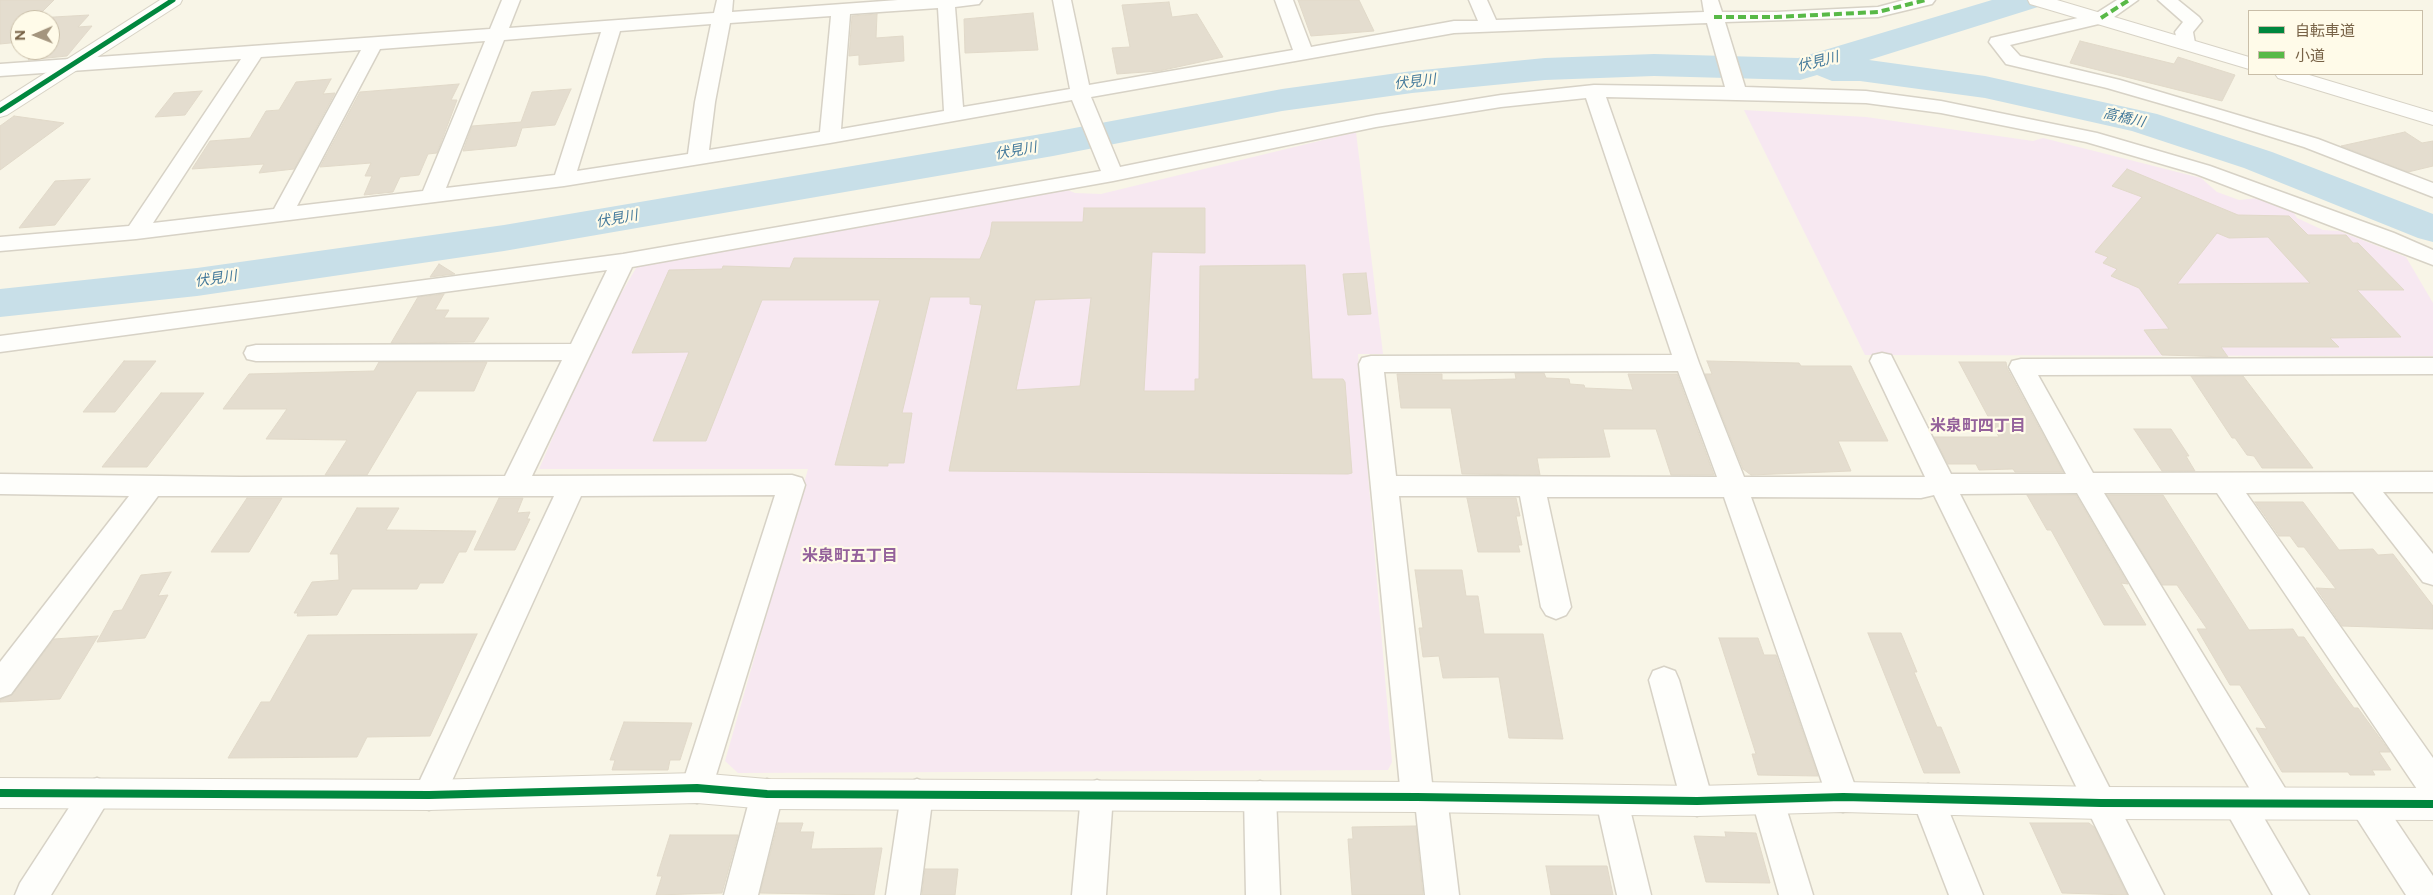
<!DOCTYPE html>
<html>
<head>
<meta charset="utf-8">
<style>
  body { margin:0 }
  #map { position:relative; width:2433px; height:895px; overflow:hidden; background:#f8f5e7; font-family:Figtree,"Noto Sans JP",sans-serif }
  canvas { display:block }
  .legend { position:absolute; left:2248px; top:10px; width:175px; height:65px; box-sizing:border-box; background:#fffbe9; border:1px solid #c9bea8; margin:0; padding:6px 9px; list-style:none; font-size:15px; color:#776246 }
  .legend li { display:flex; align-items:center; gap:10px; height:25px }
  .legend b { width:25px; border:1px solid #c9bea8 }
  .north { position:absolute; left:10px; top:10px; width:50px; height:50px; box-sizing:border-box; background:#fffbe9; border:1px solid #c9bea8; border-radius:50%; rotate:269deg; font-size:14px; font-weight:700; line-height:20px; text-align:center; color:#776246 }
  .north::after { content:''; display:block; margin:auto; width:18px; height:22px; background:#a4957e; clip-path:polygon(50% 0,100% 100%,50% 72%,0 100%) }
</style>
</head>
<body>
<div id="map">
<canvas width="2433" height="895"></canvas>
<ul class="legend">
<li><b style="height:6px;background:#00873e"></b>自転車道</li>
<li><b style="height:6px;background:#58b947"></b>小道</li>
</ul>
<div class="north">N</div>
</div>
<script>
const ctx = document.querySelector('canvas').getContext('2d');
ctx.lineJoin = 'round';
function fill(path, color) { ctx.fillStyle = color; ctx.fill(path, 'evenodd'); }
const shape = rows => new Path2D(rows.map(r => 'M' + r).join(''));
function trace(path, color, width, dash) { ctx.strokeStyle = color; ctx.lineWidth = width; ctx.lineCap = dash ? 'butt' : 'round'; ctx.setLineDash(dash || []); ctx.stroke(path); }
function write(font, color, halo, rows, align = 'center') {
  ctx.font = font + ' Figtree,"Noto Sans JP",sans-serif'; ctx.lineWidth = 4.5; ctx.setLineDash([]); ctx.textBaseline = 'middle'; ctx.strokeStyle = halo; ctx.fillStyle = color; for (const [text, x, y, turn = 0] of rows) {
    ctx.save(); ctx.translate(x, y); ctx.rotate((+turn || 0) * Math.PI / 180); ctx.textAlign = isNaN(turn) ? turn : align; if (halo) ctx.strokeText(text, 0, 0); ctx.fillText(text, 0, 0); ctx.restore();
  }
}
fill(shape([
  [1744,110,1866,117,2033,141,2043,138,2201,178,2217,192,2239,200,2258,198,2291,208,2297,218,2323,230,2339,231,2406,257,2433,303,2433,356,1865,355],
  [1356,132,1383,354,1358,354,1392,762,1388,770,738,773,725,761,808,469,539,469,599,331,639,263,1065,189,1075,193,1101,194]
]), '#f7e8f1');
fill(shape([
  [1992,0,2043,0,2038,7,1869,60,1985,76,2157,114,2272,152,2433,214,2433,242,2418,238,2244,168,2132,131,1985,98,1860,81,1832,81,1817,75,1800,80,1654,76,1545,80,1412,93,1282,111,1053,156,504,251,197,296,0,317,0,289,197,268,504,225,1053,132,1282,89,1412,71,1545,58,1654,54,1798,58,1992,0]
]), '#c8dfe8');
const building = shape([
  [0,0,54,0,36,18,89,15,78,27,92,26,67,56,28,60,37,50,50,50,50,20,20,20,20,42,0,44,0,0],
  [1298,0,1359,0,1374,31,1311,36,1298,0],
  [1169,2,1172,17,1197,14,1223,57,1159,71,1117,74,1112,48,1130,47,1122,5,1169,2],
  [1033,13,1038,50,965,53,964,19,1033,13],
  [877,14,876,38,903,36,904,61,859,65,859,55,849,56,852,16,877,14],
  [2080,41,2174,64,2178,57,2235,75,2222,101,2070,63,2080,41],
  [331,79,323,94,335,93,294,169,259,173,264,164,192,169,210,141,250,138,266,111,279,110,296,82,331,79],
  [459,84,451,100,457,100,437,153,428,154,419,175,400,177,393,192,364,195,372,176,365,176,371,163,320,167,360,92,459,84],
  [571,89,555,125,522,128,516,146,463,151,472,126,521,122,532,92,571,89],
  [202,91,185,115,155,117,174,93,202,91],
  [14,116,64,123,0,170,0,126,14,116],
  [2405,132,2422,143,2433,141,2433,166,2408,172,2341,146,2405,132],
  [2127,169,2238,215,2289,216,2308,235,2346,235,2353,243,2358,243,2404,290,2357,290,2401,337,2330,338,2339,347,2221,347,2228,357,2162,355,2144,330,2169,329,2139,288,2111,276,2117,269,2103,263,2108,257,2095,252,2142,197,2112,186,2127,169],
  [2217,233,2229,238,2268,237,2310,283,2177,284,2217,233],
  [90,179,55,225,19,228,55,181,90,179],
  [1084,208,1205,208,1205,253,1152,252,1144,391,1195,391,1195,379,1199,379,1200,266,1305,265,1312,379,1343,379,1345,382,1352,473,1348,474,949,471,982,305,970,304,970,297,930,297,902,413,912,413,904,463,888,463,888,466,835,465,880,300,762,300,706,441,653,441,689,352,632,353,669,270,722,269,723,266,790,268,794,258,980,259,990,235,992,222,1083,222,1084,208],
  [1091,298,1080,386,1016,390,1035,300,1091,298],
  [439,264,455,274,430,277,439,264],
  [1366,273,1371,314,1348,315,1343,274,1366,273],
  [444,294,435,310,449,310,444,318,489,318,474,342,391,343,418,297,444,294],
  [124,361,156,361,115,412,83,412,124,361],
  [1707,361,1799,363,1801,366,1851,366,1888,441,1838,441,1851,471,1751,475,1743,469,1705,374,1712,374,1707,361],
  [379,362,487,362,474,391,417,391,367,475,325,475,347,440,266,439,287,409,223,409,249,374,374,371,379,362],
  [1959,362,2006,362,2007,368,2063,472,2015,472,2013,469,1979,470,1976,464,1948,464,1934,437,1999,437,1959,362],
  [1515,373,1544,373,1546,378,1569,379,1570,384,1584,385,1585,388,1633,390,1628,374,1677,374,1714,475,1671,475,1656,429,1603,429,1610,457,1537,458,1540,475,1462,474,1451,408,1401,408,1397,374,1442,374,1442,380,1471,380,1516,379,1515,373],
  [2191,376,2243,376,2313,468,2262,468,2254,456,2247,455,2235,438,2232,438,2191,376],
  [161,393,204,393,147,467,102,467,161,393],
  [2134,429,2171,429,2189,456,2186,456,2195,471,2162,471,2134,429],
  [2027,495,2076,495,2128,584,2121,583,2146,625,2104,625,2051,530,2047,530,2027,495],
  [2107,495,2163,495,2249,630,2293,629,2298,637,2304,637,2335,682,2354,708,2358,708,2390,752,2379,752,2391,770,2372,770,2375,775,2350,775,2348,772,2282,772,2256,728,2267,729,2240,685,2230,685,2197,629,2207,629,2177,585,2162,585,2107,495],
  [247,498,282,498,249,552,211,552,247,498],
  [499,498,523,498,517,513,530,512,527,519,530,519,515,550,474,550,499,498],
  [1467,498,1516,498,1520,516,1516,516,1522,545,1518,545,1520,552,1478,552,1467,498],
  [2255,502,2303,502,2339,550,2373,549,2378,555,2393,554,2433,606,2433,629,2342,626,2316,588,2336,589,2304,547,2298,547,2290,536,2279,536,2255,502],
  [357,508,399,508,386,530,476,531,466,552,459,552,443,583,420,583,417,589,352,589,337,615,297,616,298,613,294,613,312,582,339,580,338,554,330,554,357,508],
  [1415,570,1462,570,1466,596,1478,596,1484,634,1543,634,1563,739,1509,738,1499,677,1443,678,1439,656,1423,657,1419,628,1423,628,1415,570],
  [171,572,158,596,168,595,145,638,97,642,114,611,122,610,141,575,171,572],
  [1868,633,1901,633,1917,672,1914,672,1937,727,1941,727,1960,773,1924,773,1868,633],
  [477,634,430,736,367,737,357,757,228,758,261,702,270,702,308,635,477,634],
  [98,636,60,699,0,702,0,700,12,695,54,639,98,636],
  [1719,638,1758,638,1764,655,1776,655,1818,776,1758,775,1752,754,1756,754,1719,638],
  [624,722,692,723,680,760,670,760,668,770,612,770,615,760,610,760,624,722],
  [778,823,803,823,800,832,814,832,811,849,882,848,874,895,760,893,778,823],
  [2030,823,2089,823,2094,827,2127,895,2062,893,2030,823],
  [1416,826,1423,895,1352,895,1348,839,1353,839,1352,827,1416,826],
  [1725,832,1756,833,1770,883,1706,882,1694,836,1726,837,1725,832],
  [670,835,738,835,722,893,656,895,662,876,657,876,670,835],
  [1546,866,1607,866,1613,895,1551,895,1546,866],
  [925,869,958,869,955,895,922,895,925,869]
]);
fill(building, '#e4ddcf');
trace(building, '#e1d9c9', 1);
const street = shape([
  [502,0,520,0,509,28,714,13,717,0,733,0,732,12,898,0,982,0,979,4,955,7,963,107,1070,89,1053,0,1071,0,1089,85,1293,50,1275,0,1293,0,1311,47,1454,21,1478,21,1469,0,1487,0,1496,20,1704,12,1702,0,1718,0,1722,12,1776,12,1878,7,1904,0,1935,0,1932,4,1878,17,1725,22,1745,87,1866,91,1941,101,2097,133,2210,166,2394,233,2433,250,2433,265,2196,174,2086,142,1941,113,1866,103,1606,97,1699,363,1744,477,1925,477,1870,361,1873,355,1882,353,1891,355,1894,361,1951,474,2066,474,2009,367,2012,361,2021,359,2433,358,2433,374,2038,375,2093,473,2433,472,2433,492,2383,492,2433,554,2433,585,2423,582,2353,492,2246,493,2433,758,2433,800,2421,795,2217,493,2104,493,2288,793,2292,803,2288,813,2276,818,2264,813,2077,493,1960,494,2164,895,2129,895,1934,495,1921,498,1751,497,1859,797,1855,807,1843,812,1831,807,1827,797,1724,497,1547,497,1571,607,1566,615,1556,619,1546,615,1541,607,1520,496,1399,496,1432,783,1443,787,1447,797,1459,895,1425,895,1416,811,1405,807,1401,797,1359,364,1362,358,1371,356,1672,355,1586,98,1501,107,1376,127,1113,181,632,267,532,476,792,475,802,478,805,485,709,798,697,803,685,798,681,788,775,495,581,496,441,805,429,810,417,805,413,795,554,496,158,496,11,694,0,698,0,662,129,496,0,494,0,474,240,477,505,476,562,360,256,361,247,359,244,353,247,347,256,345,571,344,607,270,0,352,0,336,623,254,1101,171,1072,100,830,143,564,186,136,239,0,251,0,237,129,226,241,59,0,76,0,64,490,29,502,0],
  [938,8,944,111,841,129,850,14,938,8],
  [831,16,820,132,709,150,715,102,730,23,831,16],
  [1707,23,1725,87,1594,85,1501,95,1376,115,1120,167,1091,97,1454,33,1707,23],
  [711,24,695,102,688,154,577,171,620,31,711,24],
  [601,32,555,175,446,188,504,40,601,32],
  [485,41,423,191,297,206,380,49,485,41],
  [361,50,274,209,153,223,261,57,361,50],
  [1678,371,1717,477,1396,476,1384,372,1678,371],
  [2117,0,2138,0,2107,22,2010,45,2020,56,2120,80,2318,139,2433,183,2433,197,2304,147,2214,119,2107,88,2006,64,1989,42,1991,38,2095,14,2117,0],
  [2158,0,2178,0,2199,17,2202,21,2193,32,2195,43,2193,47,2179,47,2175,32,2183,22,2158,0],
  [1664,667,1675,671,1679,680,1713,801,1709,811,1697,816,1685,811,1681,801,1649,680,1653,671,1664,667],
  [97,778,109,783,113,793,51,895,15,895,20,883,85,783,97,778],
  [767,779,779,784,783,794,758,895,724,895,751,794,755,784,767,779],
  [917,779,929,784,933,794,920,895,886,895,901,794,905,784,917,779],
  [1097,780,1109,785,1113,795,1106,895,1072,895,1081,795,1085,785,1097,780],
  [1260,781,1272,786,1276,796,1280,895,1246,895,1244,796,1248,786,1260,781],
  [1928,784,1940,789,1983,895,1949,895,1912,799,1916,789,1928,784],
  [1612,786,1624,791,1628,801,1651,895,1617,895,1596,801,1600,791,1612,786],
  [1768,786,1780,791,1784,801,1813,895,1779,895,1752,801,1756,791,1768,786],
  [2238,789,2250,794,2309,895,2273,895,2222,804,2226,794,2238,789],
  [2366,789,2378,794,2433,876,2433,895,2406,895,2354,814,2350,804,2354,794,2366,789]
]);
const secondary = shape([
  [160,0,182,0,180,4,7,115,0,117,0,102,160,0],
  [2028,0,2057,0,2249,57,2249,69,2030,4,2028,0],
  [2275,74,2306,74,2433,112,2433,125,2278,78,2275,74],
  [697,773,767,779,1417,782,1697,786,1843,782,2101,787,2433,788,2433,820,2101,819,1843,812,1697,816,1417,812,767,809,697,803,429,810,0,808,0,778,429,780,697,773]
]);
trace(street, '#d7d2c6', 3);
trace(secondary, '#d7d2c5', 2);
fill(street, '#fefefb');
fill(secondary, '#fefefb');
trace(shape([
  [1714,17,1776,17,1878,12,1926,0],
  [2101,18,2129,0]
]), '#58b947', 4, [8, 4]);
trace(shape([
  [0,111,173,0]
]), '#00873e', 5);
trace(shape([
  [0,793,429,795,697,788,767,794,1417,797,1697,801,1843,797,2101,803,2433,804]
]), '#00873e', 8);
write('italic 14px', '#43799b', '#fffbe9', [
  ["伏見川",1818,62,-14],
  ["伏見川",1415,82,-7],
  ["高橋川",2124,118,13],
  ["伏見川",1016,151,-10],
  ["伏見川",617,219,-10],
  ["伏見川",216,279,-8]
]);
write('bold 16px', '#94619b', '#fffbe9', [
  ["米泉町四丁目",1978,426],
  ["米泉町五丁目",850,556]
]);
</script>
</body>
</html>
